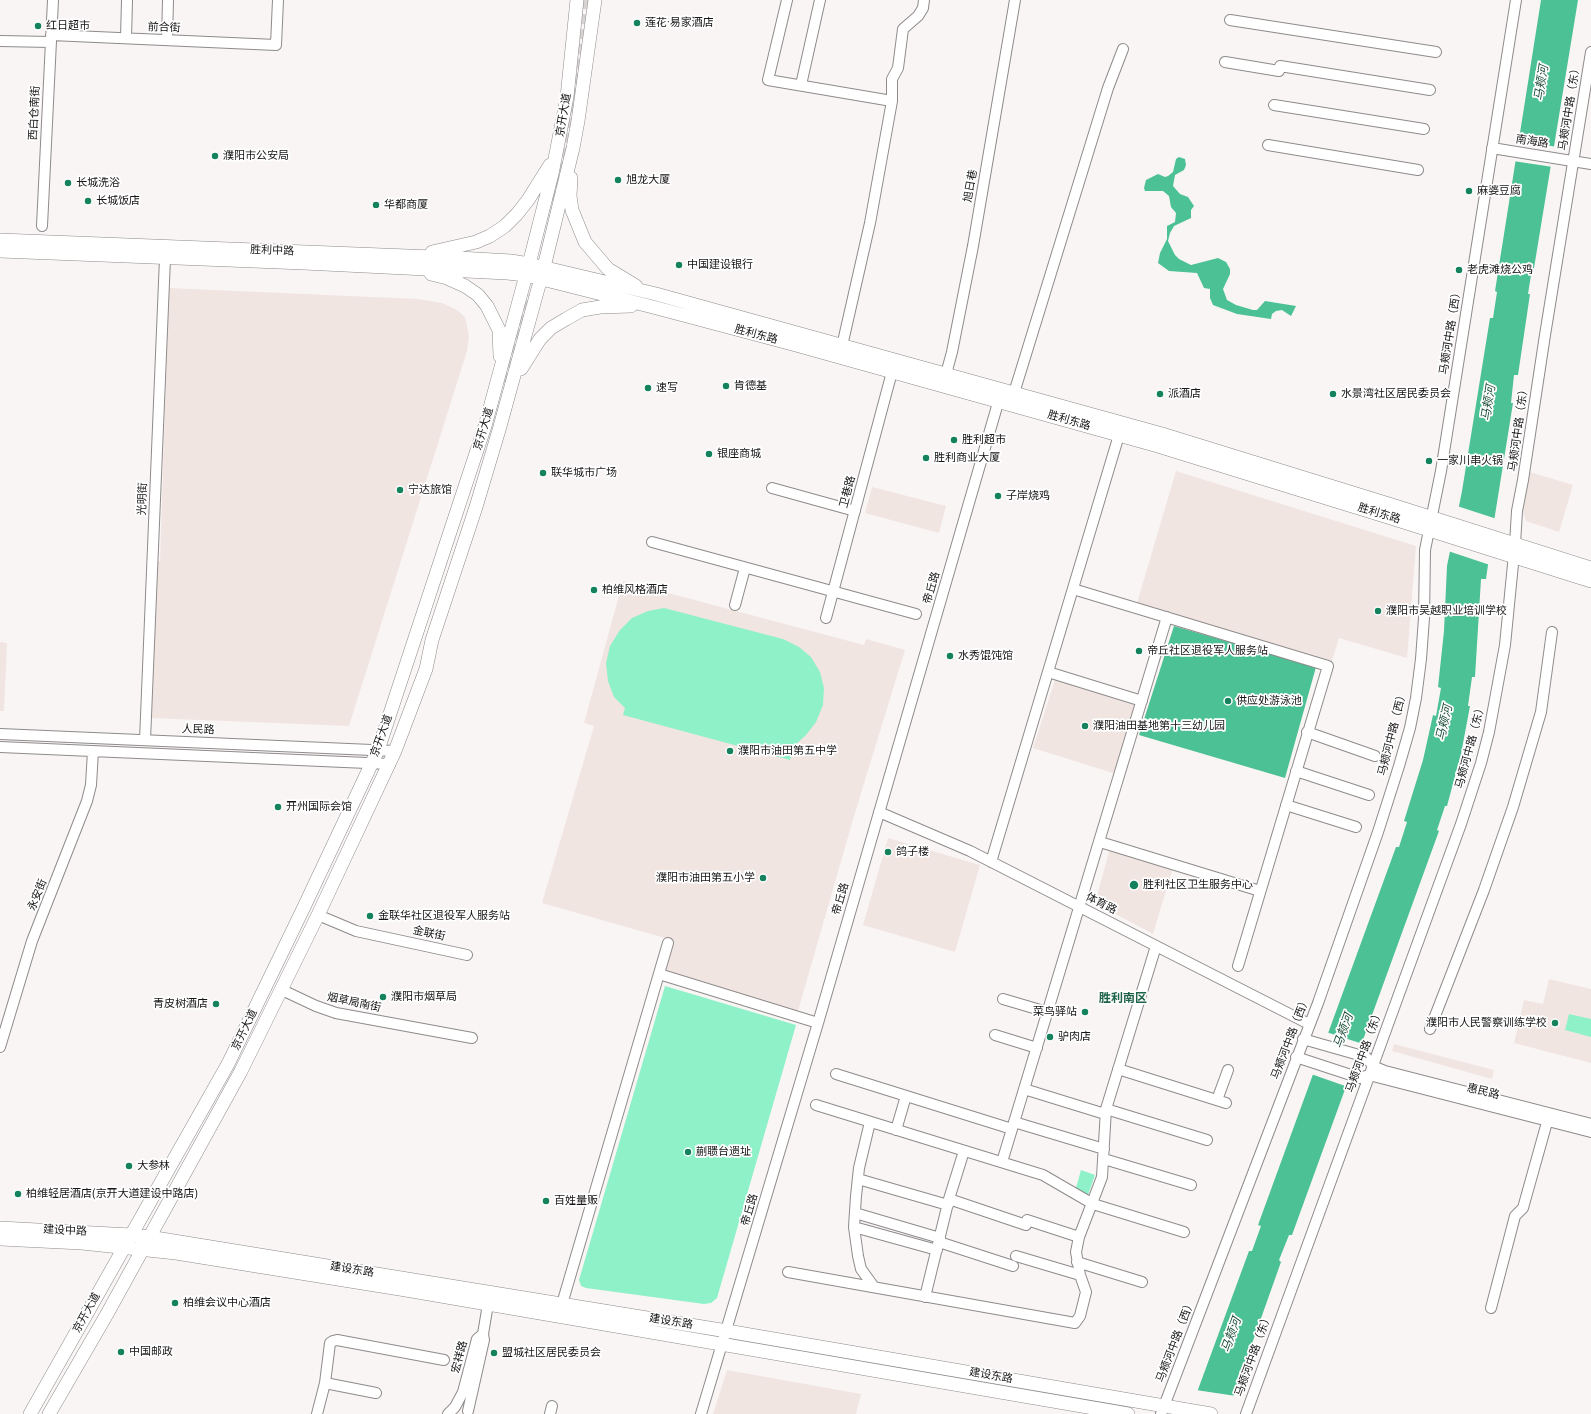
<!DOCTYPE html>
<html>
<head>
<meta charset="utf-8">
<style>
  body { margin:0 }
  canvas { display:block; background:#f9f5f5 }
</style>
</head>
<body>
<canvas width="1591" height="1414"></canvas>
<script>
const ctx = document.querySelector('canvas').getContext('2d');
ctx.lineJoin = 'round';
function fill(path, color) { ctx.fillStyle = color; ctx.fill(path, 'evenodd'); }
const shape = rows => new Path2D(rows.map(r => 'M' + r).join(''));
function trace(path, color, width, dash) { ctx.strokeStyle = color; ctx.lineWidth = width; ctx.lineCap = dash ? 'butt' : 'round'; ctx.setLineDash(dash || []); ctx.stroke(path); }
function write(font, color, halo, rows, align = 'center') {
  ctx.font = font + ' "Roboto Condensed","Noto Sans SC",sans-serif'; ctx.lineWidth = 3.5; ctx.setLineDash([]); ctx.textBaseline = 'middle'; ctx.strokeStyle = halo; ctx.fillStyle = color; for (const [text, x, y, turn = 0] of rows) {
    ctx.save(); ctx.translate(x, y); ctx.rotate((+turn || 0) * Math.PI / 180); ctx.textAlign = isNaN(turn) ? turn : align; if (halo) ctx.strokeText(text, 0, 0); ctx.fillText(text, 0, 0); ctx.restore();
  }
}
fill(shape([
  [169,288,418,299,442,303,457,310,465,317,469,336,467,351,349,726,150,718,155,561,160,561],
  [1176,471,1416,546,1407,658,1339,638,1332,661,1137,603],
  [1530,472,1573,485,1559,532,1526,521,1523,512],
  [872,487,946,506,939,533,865,513],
  [623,581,864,645,866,639,905,650,854,816,798,1011,663,971,672,940,542,903,594,726,584,723],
  [0,642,7,643,4,711,0,711],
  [1055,680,1135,705,1116,774,1033,748],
  [888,838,980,865,955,952,863,925],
  [1110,848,1173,868,1153,934,1095,903],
  [1549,979,1591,989,1591,1063,1514,1043,1524,1000,1543,1004],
  [1394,1044,1494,1070,1492,1079,1392,1051],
  [727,1370,861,1394,856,1414,713,1414]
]), '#f1e5e2');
fill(shape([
  [664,608,783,639,799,647,811,657,820,672,824,688,823,705,816,722,806,735,794,746,790,760,623,715,625,708,614,697,608,681,606,663,610,646,620,630,632,618,648,611],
  [665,986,796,1025,717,1298,711,1303,704,1304,586,1288,581,1286,579,1280],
  [1569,1014,1591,1019,1591,1037,1565,1030],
  [1081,1170,1095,1175,1088,1195,1076,1188]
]), '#8ff1c7');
fill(shape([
  [1541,0,1578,0,1534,268,1532,269,1528,294,1530,294,1518,375,1514,375,1511,403,1513,403,1495,515,1486,579,1481,579,1475,677,1472,677,1468,706,1470,706,1461,754,1447,806,1445,806,1437,830,1439,831,1292,1235,1289,1235,1279,1260,1281,1262,1227,1414,1189,1414,1249,1251,1252,1251,1261,1226,1258,1225,1396,847,1399,847,1407,822,1404,821,1423,760,1433,715,1436,716,1441,688,1438,687,1444,631,1447,566,1462,491,1490,318,1493,318,1497,292,1495,291],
  [1179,157,1185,159,1186,165,1184,170,1175,175,1173,186,1180,194,1188,197,1194,206,1191,210,1191,218,1174,226,1170,233,1168,241,1175,255,1179,259,1191,265,1218,258,1226,262,1230,269,1230,274,1223,289,1227,300,1236,305,1253,310,1257,310,1265,301,1296,306,1291,316,1282,310,1276,311,1272,314,1271,319,1237,314,1213,305,1210,298,1210,289,1204,288,1197,273,1169,271,1158,263,1160,253,1167,239,1167,226,1175,222,1176,213,1171,207,1169,196,1163,191,1145,191,1144,188,1146,180,1158,174,1165,177,1168,176,1173,172,1176,159],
  [1174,626,1316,667,1285,778,1139,735]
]), '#4cc195');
fill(shape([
  [1517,140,1557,147,1553,167,1513,161],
  [1457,506,1497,519,1490,565,1448,551],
  [1326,1032,1363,1044,1348,1087,1311,1074],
  [1196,1390,1236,1396,1229,1414,1187,1414]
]), '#f9f5f5');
trace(shape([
  [552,201,561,166,575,99,584,29,586,0],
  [506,383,527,294]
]), '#d7d3d3', 10, [10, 5]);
const minor = shape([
  [787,0,768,80,892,101,870,223,842,346],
  [1230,20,1436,52],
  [51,35,276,45,278,0],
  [126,38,127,0],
  [167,40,168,0],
  [0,41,51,42],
  [1225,62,1279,71],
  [1280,66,1430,90],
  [801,85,820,0],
  [892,101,892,79,898,68,903,29,918,16,923,8,924,0],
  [1274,105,1424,129],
  [1268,145,1418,170],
  [1492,148,1591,164],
  [42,226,53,0],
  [946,374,952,352,973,246,1015,0],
  [1014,393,1108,88,1123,49],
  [772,488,855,511],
  [652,542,916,614],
  [1073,589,1328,666,1238,966],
  [735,605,745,568],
  [826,618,892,372],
  [1048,672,1142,701],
  [1307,732,1375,756],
  [0,734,395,751],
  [145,740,165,258],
  [0,747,390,764],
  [1296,771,1369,795],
  [1286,805,1356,827],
  [879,812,970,851,1309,1024],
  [1100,842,1260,891],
  [991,862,1119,435],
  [318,915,356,931,467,955],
  [659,974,818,1023],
  [282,990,316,1006,336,1013,472,1038],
  [1003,999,1047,1012],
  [1430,1029,1484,890,1513,807,1541,712,1552,632],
  [995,1035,1037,1048],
  [1303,1039,1366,1057,1373,1066],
  [0,1047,32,941,87,801,91,785,93,751],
  [1296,1057,1360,1078,1369,1075],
  [1373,1066,1385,1071,1591,1124],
  [1118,1069,1226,1103],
  [836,1074,1012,1129],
  [1369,1075,1591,1132],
  [1024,1089,1105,1114],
  [1217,1100,1228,1070],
  [816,1105,1043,1175,1093,1204,1184,1232],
  [1106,1109,1207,1140],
  [870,1122,859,1168,856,1196,854,1227,858,1256,861,1269,874,1287],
  [1014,1122,1104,1149],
  [896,1130,906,1096],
  [1104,1159,1191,1185],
  [1002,1162,1167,617],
  [858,1179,948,1205],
  [949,1199,1026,1225],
  [855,1213,940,1238],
  [1027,1220,1079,1237],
  [854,1227,937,1250],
  [939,1242,1013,1266],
  [1016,1256,1080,1275],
  [1077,1262,1142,1282],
  [788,1272,1075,1323,1080,1316,1086,1292,1080,1275,1076,1252,1079,1237,1102,1177,1106,1109,1156,946],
  [925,1297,949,1199,964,1151],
  [562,1304,668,943],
  [1491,1308,1515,1216,1523,1208,1549,1115],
  [325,1383,376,1393],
  [468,1411,484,1340,483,1334],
  [317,1414,325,1383,330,1343,333,1341,337,1340,444,1360],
  [448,1414,455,1407,463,1392,477,1339,483,1334,488,1304],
  [550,1414,552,1406],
  [701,1414,818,1023,1000,396],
  [1161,1414,1318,1003,1378,832,1399,766,1410,728,1416,698,1421,659,1424,618,1425,550,1441,471,1516,0],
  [1246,1414,1461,824,1481,763,1489,732,1505,645,1515,544,1517,511,1523,480,1545,335,1591,52]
]);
const major = shape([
  [571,178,570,196,572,210,585,242,608,269,636,286],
  [0,240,459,258,511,261,529,264,656,294,1162,434,1395,506,1591,568],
  [0,251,304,263,507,273,526,275,653,307,796,345,1158,446,1391,518,1591,581],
  [432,252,476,242,490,236,505,226,517,214,528,200,550,165],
  [431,274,447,278,465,286,478,295,487,306,499,330,500,356],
  [521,369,540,339,551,328,566,319,582,310,600,307,631,306],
  [0,1228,131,1235,149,1237,727,1331,1211,1414],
  [0,1239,82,1243,176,1253,406,1290,1128,1414],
  [30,1414,228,1064,304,907,378,750,485,426,529,264,552,174,567,97,577,0],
  [49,1414,107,1314,241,1071,318,915,395,751,426,669,432,640,476,507,499,430,544,267,573,148,578,121,595,0]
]);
trace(minor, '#8e8b8a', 12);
trace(major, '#8e8b8a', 14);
trace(minor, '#fff', 10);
trace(major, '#fff', 13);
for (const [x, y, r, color] of [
  [637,23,4,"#15825e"],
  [38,26,4,"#15825e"],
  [215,156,4,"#15825e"],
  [618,180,4,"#15825e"],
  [68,183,4,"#15825e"],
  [1469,191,4,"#15825e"],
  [88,201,4,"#15825e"],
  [376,205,4,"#15825e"],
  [679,265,4,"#15825e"],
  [1459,270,4,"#15825e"],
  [726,386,4,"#15825e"],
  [648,388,4,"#15825e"],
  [1160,394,4,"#15825e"],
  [1333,394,4,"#15825e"],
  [954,440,4,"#15825e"],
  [709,454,4,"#15825e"],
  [926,458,4,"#15825e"],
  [1429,461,4,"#15825e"],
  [543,473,4,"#15825e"],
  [400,490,4,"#15825e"],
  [998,496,4,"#15825e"],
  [594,590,4,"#15825e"],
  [1378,611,4,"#15825e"],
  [1139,651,4,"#15825e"],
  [950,656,4,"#15825e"],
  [1228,701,4,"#15825e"],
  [1085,726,4,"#15825e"],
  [730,751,4,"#15825e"],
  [278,807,4,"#15825e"],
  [888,852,4,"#15825e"],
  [763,878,4,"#15825e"],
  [1134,885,5,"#15825e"],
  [370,916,4,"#15825e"],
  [383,997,4,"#15825e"],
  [216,1004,4,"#15825e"],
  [1085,1012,4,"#15825e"],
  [1555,1023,4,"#15825e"],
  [1050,1037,4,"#15825e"],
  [688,1152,4,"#15825e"],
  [129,1166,4,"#15825e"],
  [18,1194,4,"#15825e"],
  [546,1201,4,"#15825e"],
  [175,1303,4,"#15825e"],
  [121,1352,4,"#15825e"],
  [494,1353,4,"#15825e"]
]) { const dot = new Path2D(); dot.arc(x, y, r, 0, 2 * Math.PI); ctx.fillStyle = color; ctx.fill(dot); trace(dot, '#fff', 1.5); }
write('11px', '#171515', '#fff', [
  ["莲花·易家酒店",645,23],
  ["红日超市",46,26],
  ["濮阳市公安局",223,156],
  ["旭龙大厦",626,180],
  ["长城洗浴",76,183],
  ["麻婆豆腐",1477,191],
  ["长城饭店",96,201],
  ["华都商厦",384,205],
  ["中国建设银行",687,265],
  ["老虎滩烧公鸡",1467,270],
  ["肯德基",734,386],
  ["速写",656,388],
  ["派酒店",1168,394],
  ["水景湾社区居民委员会",1341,394],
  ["胜利超市",962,440],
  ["银座商城",717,454],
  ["胜利商业大厦",934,458],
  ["一家川串火锅",1437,461],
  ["联华城市广场",551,473],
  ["宁达旅馆",408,490],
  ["子岸烧鸡",1006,496],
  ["柏维风格酒店",602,590],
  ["濮阳市吴越职业培训学校",1386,611],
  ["帝丘社区退役军人服务站",1147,651],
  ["水秀馄饨馆",958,656],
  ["供应处游泳池",1236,701],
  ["濮阳油田基地第十三幼儿园",1093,726],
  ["濮阳市油田第五中学",738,751],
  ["开州国际会馆",286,807],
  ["鸽子楼",896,852],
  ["濮阳市油田第五小学",755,878,"right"],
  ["胜利社区卫生服务中心",1143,885],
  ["金联华社区退役军人服务站",378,916],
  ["濮阳市烟草局",391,997],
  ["青皮树酒店",208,1004,"right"],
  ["菜鸟驿站",1077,1012,"right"],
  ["濮阳市人民警察训练学校",1547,1023,"right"],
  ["驴肉店",1058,1037],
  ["蒯聩台遗址",696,1152],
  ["大参林",137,1166],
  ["柏维轻居酒店(京开大道建设中路店)",26,1194],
  ["百姓量贩",554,1201],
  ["柏维会议中心酒店",183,1303],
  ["中国邮政",129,1352],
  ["盟城社区居民委员会",502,1353]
], 'left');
write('11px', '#171515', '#fff', [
  ["前合街",164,28,2],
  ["马颊河中路（东）",1570,107,-81],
  ["西白仓南街",35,113,-87],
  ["京开大道",564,115,-80],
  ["南海路",1532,142,9],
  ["旭日巷",971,186,-80],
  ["胜利中路",272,251,2],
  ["马颊河中路（西）",1451,331,-81],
  ["胜利东路",756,335,15],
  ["胜利东路",1069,421,16],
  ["马颊河中路（东）",1519,428,-82],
  ["京开大道",484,429,-73],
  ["卫巷路",848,492,-75],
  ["光明街",143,499,-88],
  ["胜利东路",1379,514,17],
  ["帝丘路",932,588,-74],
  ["人民路",198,730,2],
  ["马颊河中路（西）",1393,733,-76],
  ["京开大道",382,736,-70],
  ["马颊河中路（东）",1471,746,-75],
  ["永安街",38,895,-68],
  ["帝丘路",841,899,-74],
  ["体育路",1101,904,27],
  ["金联街",429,934,12],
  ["烟草局南街",354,1003,12],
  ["京开大道",245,1030,-64],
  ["马颊河中路（西）",1291,1038,-69],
  ["马颊河中路（东）",1365,1051,-70],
  ["惠民路",1483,1092,14],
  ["帝丘路",750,1210,-74],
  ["建设中路",65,1231,3],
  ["建设东路",352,1270,9],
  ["京开大道",87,1313,-61],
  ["建设东路",671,1322,9],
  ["马颊河中路（西）",1176,1341,-69],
  ["马颊河中路（东）",1254,1355,-70],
  ["宏祥路",460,1357,-75],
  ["建设东路",991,1376,10]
]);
write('italic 12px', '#1c4c39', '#fff', [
  ["马颊河",1542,83,-81],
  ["马颊河",1489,403,-81],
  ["马颊河",1445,723,-77],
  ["马颊河",1344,1031,-70],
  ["马颊河",1232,1335,-70]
]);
write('bold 12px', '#1f634a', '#fff', [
  ["胜利南区",1123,999]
]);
</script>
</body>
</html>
